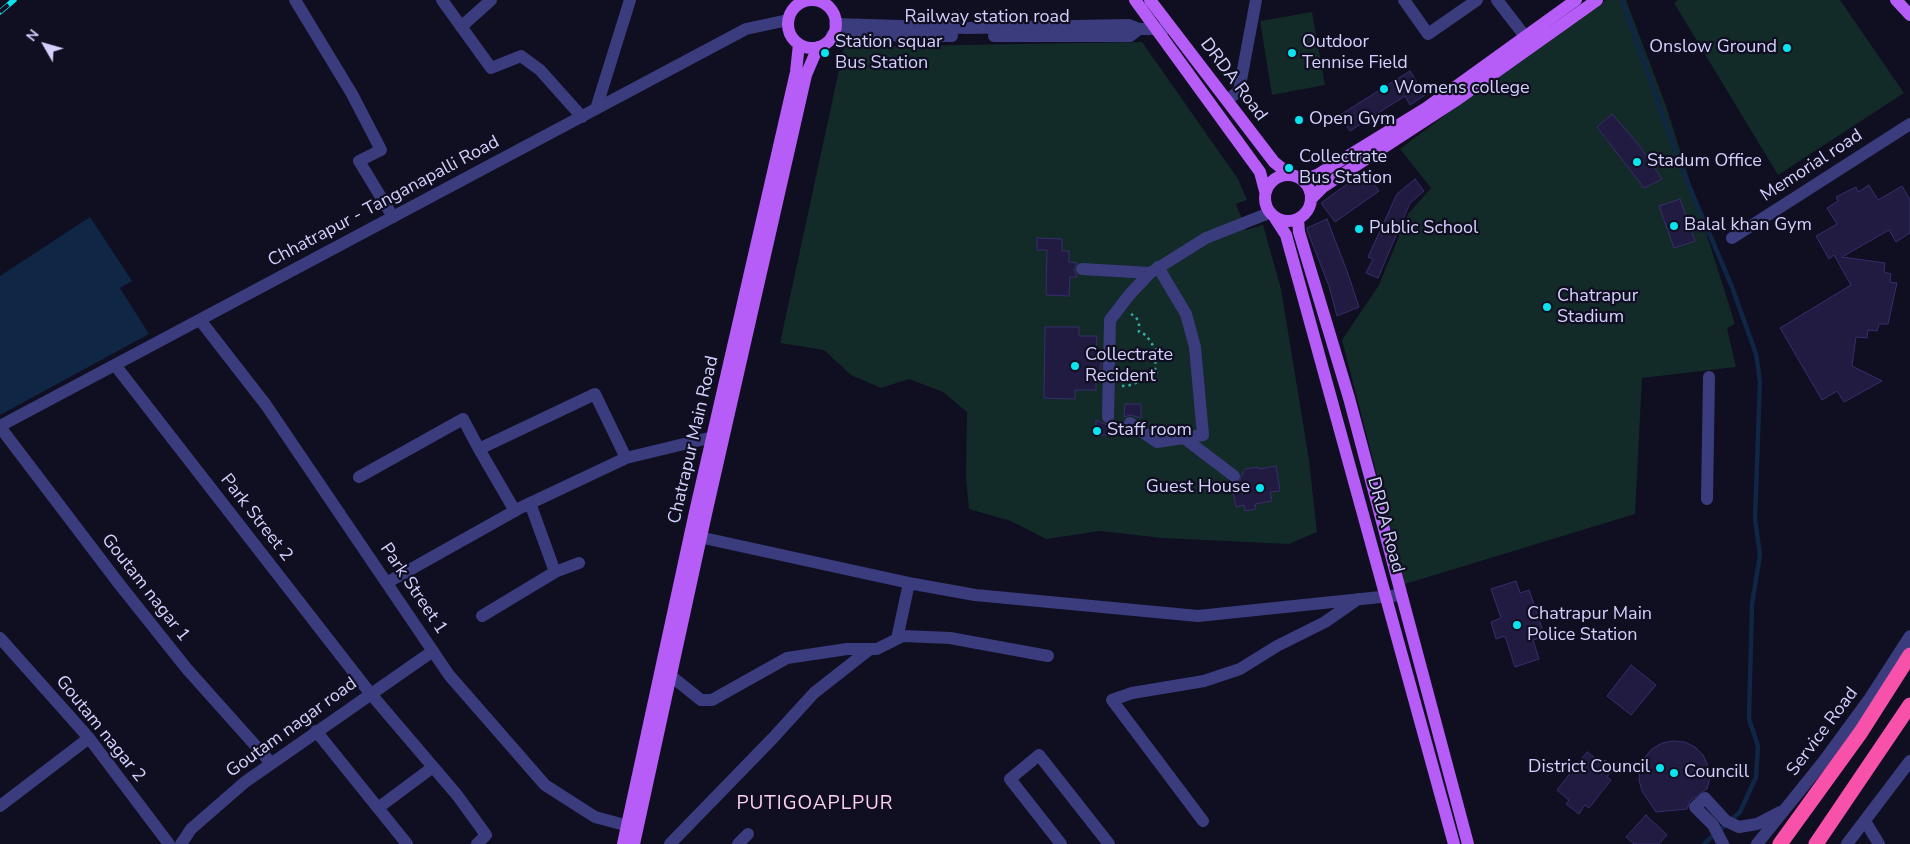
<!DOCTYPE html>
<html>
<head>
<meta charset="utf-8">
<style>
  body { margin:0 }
  #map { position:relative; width:1910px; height:844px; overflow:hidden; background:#100e21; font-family:"Nunito Sans",sans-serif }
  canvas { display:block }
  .north { position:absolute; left:20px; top:20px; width:50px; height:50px; -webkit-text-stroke:4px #100e21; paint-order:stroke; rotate:308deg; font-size:14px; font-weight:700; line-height:20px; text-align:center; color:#d3d0fd }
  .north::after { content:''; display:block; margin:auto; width:18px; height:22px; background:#d3d0fd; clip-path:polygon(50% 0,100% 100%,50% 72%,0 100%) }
</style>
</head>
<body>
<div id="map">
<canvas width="1910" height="844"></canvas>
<div class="north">N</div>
</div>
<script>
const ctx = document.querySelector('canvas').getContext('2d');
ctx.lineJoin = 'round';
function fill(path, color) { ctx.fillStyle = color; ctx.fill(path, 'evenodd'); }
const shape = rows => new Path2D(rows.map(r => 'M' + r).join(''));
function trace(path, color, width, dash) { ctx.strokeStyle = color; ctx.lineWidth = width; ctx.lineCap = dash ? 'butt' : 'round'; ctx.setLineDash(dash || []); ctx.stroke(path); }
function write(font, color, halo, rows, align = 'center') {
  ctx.font = font + ' "Nunito Sans",sans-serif'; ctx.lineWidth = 4.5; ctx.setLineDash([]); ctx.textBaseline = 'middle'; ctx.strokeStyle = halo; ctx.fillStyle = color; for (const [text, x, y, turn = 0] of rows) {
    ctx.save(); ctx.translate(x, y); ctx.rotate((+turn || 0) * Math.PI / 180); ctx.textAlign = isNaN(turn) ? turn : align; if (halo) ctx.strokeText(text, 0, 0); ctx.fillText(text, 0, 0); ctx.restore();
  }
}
fill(shape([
  [1606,0,1626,0,1666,106,1735,324,1727,328,1736,367,1642,378,1635,514,1405,584,1342,340,1379,285,1408,214,1431,188,1400,149,1526,54],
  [1678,0,1840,0,1904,93,1778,175,1674,3],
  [1312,12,1325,85,1272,95,1260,21],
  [1142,42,1238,179,1247,200,1236,204,1246,230,1263,225,1281,289,1309,460,1317,532,1289,544,1162,538,1100,531,1046,539,1011,521,969,509,966,478,967,412,943,392,909,379,881,388,851,375,824,350,780,343,844,47]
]), '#122a28');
fill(shape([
  [90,217,132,281,120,288,149,334,0,415,0,276]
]), '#0f2644');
trace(shape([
  [1622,0,1682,169,1732,287,1756,354,1760,381,1755,519,1760,555,1752,604,1749,719,1758,746,1756,777,1740,812,1704,844]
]), '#0f2644', 4.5);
const building = shape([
  [1410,71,1425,95,1410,105,1405,96,1350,131,1340,115,1410,71],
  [1612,114,1639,145,1662,179,1644,188,1597,127,1612,114],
  [1365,171,1379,191,1335,222,1321,203,1365,171],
  [1415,179,1424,191,1410,203,1378,278,1366,273,1373,259,1368,257,1397,194,1415,179],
  [1869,185,1878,200,1902,186,1910,200,1910,233,1896,242,1889,230,1842,257,1885,263,1884,272,1891,274,1890,282,1897,283,1888,324,1879,324,1877,331,1868,330,1867,338,1856,337,1852,366,1882,381,1844,402,1837,391,1822,400,1780,328,1851,285,1834,255,1829,259,1816,236,1837,224,1827,208,1838,201,1836,197,1856,187,1858,192,1869,185],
  [1680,199,1695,241,1674,248,1659,206,1680,199],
  [1327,219,1347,271,1359,307,1337,316,1329,286,1307,230,1307,228,1327,219],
  [1037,238,1062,239,1062,251,1069,251,1069,262,1077,263,1074,269,1077,277,1070,277,1069,296,1046,295,1047,250,1037,250,1037,238],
  [1045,327,1079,327,1079,336,1097,336,1096,358,1101,358,1101,374,1096,374,1096,390,1075,390,1075,399,1044,398,1045,327],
  [1125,404,1141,404,1141,418,1130,415,1124,417,1125,404],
  [1096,420,1107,425,1114,422,1114,435,1096,435,1096,420],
  [1276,466,1280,491,1270,492,1272,501,1255,504,1256,509,1245,511,1244,505,1236,507,1233,492,1245,490,1238,483,1245,469,1257,467,1260,469,1276,466],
  [1516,581,1520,593,1529,590,1545,637,1533,640,1539,659,1515,667,1505,636,1496,639,1491,622,1501,618,1491,589,1516,581],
  [1631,665,1656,685,1631,715,1607,696,1631,665],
  [1673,741,1685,742,1695,747,1703,755,1708,766,1710,777,1707,789,1690,801,1687,809,1656,812,1642,791,1639,780,1640,768,1644,758,1652,749,1662,743,1673,741],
  [1587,752,1602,763,1605,760,1614,767,1607,777,1611,780,1589,808,1585,805,1579,814,1566,804,1569,800,1557,790,1587,752],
  [1646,815,1667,835,1659,844,1634,844,1626,837,1646,815]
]);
fill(building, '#211b41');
trace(building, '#372e6c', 1);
trace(shape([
  [1131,314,1136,317,1139,323,1139,332,1146,335,1156,350,1155,372],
  [1122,386,1132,385,1155,372,1158,373]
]), '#34ada0', 2.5, [2.5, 4]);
trace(shape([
  [295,0,352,94,381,150,359,161,393,217],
  [442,0,491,68,521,56,540,70,582,117],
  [1404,0,1428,34,1477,0],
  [1497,0,1531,44],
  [835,24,967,28,1129,25,1139,29,1165,29],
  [461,27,491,0],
  [832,35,952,36],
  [994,36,1130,36,1139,29],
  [1227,100,1239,91,1256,0],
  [596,109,630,0],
  [1732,238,1910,124],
  [1082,269,1150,273],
  [200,320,266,405,449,675,545,785,595,817,636,828],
  [115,365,370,693,457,795,486,835,477,844],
  [1108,417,1110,320,1130,294,1150,273,1206,238,1269,213],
  [1130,423,1157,442,1203,435,1195,347,1186,314,1158,267],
  [0,426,746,29,788,20],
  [0,427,120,585,187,669,271,763],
  [1184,438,1234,476],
  [479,449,515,511],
  [359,477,463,419,479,449,595,394,626,458],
  [1707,499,1709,377],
  [530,503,555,572],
  [690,535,914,584,975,595,1198,616,1400,595],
  [388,582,520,508,626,458,713,437,722,437],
  [482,616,555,572,579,563],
  [0,638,89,738,169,844],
  [897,639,909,583],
  [665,668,671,676,701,700,712,700,787,658,847,649,877,649,903,636,950,638,1048,656],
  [316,731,407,844],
  [0,806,89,738],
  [378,808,433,767],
  [1203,821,1112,700,1132,693,1204,681,1240,669,1277,646,1325,622,1358,599],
  [1865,821,1879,844],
  [181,844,191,829,245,782,433,651],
  [670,844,773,738,814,693,870,649],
  [738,844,748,834],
  [1061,844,1010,779,1039,755,1109,844],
  [1723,844,1713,825,1695,807,1705,798,1726,821,1739,827,1757,824,1780,812],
  [1757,844,1823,762,1870,698,1910,636],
  [1847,844,1910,761]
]), '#3b3c7e', 12);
trace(shape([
  [1135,0,1260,172,1265,191],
  [1150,0,1274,162,1290,175],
  [1896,0,1910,15],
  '788 24a24 24 0 1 1 48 0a24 24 0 1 1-48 0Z',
  '1265 198a23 23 0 1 1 46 0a23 23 0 1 1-46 0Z',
  [1302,180,1317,175,1426,108,1576,0],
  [1311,199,1323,187,1455,101,1597,0],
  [1275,218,1286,235,1454,844],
  [1298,219,1299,232,1349,398,1468,844],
  [623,844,695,512,796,72,799,44],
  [634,844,706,514,806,75,818,47]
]), '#b65cf7', 12);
trace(shape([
  [1780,844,1861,732,1910,655],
  [1816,844,1910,705]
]), '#f751a9', 15);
const rail = shape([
  [0,12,14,0]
]);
trace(rail, '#0be3ee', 5.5);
trace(rail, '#100e21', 4, [11]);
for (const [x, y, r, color] of [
  [1787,48,5,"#0be3ee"],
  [825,53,5,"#0be3ee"],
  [1292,53,5,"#0be3ee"],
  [1384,89,5,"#0be3ee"],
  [1299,120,5,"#0be3ee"],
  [1637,162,5,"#0be3ee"],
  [1289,168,5,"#0be3ee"],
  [1674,226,5,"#0be3ee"],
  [1359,229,5,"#0be3ee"],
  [1547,307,5,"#0be3ee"],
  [1075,366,5,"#0be3ee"],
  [1097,431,5,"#0be3ee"],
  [1260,488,5,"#0be3ee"],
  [1517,625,5,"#0be3ee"],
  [1660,768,5,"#0be3ee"],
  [1674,773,5,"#0be3ee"]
]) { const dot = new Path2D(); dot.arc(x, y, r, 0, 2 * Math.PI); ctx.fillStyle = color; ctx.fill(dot); trace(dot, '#100e21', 2); }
write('18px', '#d3d0fd', '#100e21', [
  ["Railway station road",987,18],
  ["DRDA Road",1233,80,53],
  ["Memorial road",1812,166,-33],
  ["Chhatrapur - Tanganapalli Road",384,202,-28],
  ["Chatrapur Main Road",694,440,-77],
  ["Park Street 2",256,518,52],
  ["DRDA Road",1385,525,75],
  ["Goutam nagar 1",145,588,52],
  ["Park Street 1",413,589,56],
  ["Goutam nagar road",292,728,-36],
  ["Goutam nagar 2",100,729,51],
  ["Service Road",1823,732,-53]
]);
write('18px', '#d3d0fd', '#100e21', [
  ["Station squar",835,43],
  ["Bus Station",835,64],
  ["Outdoor",1302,43],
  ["Tennise Field",1302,64],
  ["Onslow Ground",1777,48,"right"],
  ["Womens college",1394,89],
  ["Open Gym",1309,120],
  ["Collectrate",1299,158],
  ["Bus Station",1299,179],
  ["Stadum Office",1647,162],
  ["Balal khan Gym",1684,226],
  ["Public School",1369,229],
  ["Chatrapur",1557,297],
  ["Stadium",1557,318],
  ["Collectrate",1085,356],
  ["Recident",1085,377],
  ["Staff room",1107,431],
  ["Guest House",1250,488,"right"],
  ["Chatrapur Main",1527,615],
  ["Police Station",1527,636],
  ["District Council",1650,768,"right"],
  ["Councill",1684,773]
], 'left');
ctx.letterSpacing = '1px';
write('19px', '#fdd2ef', '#100e21', [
  ["PUTIGOAPLPUR",815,804]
]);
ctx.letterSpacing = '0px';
</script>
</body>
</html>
